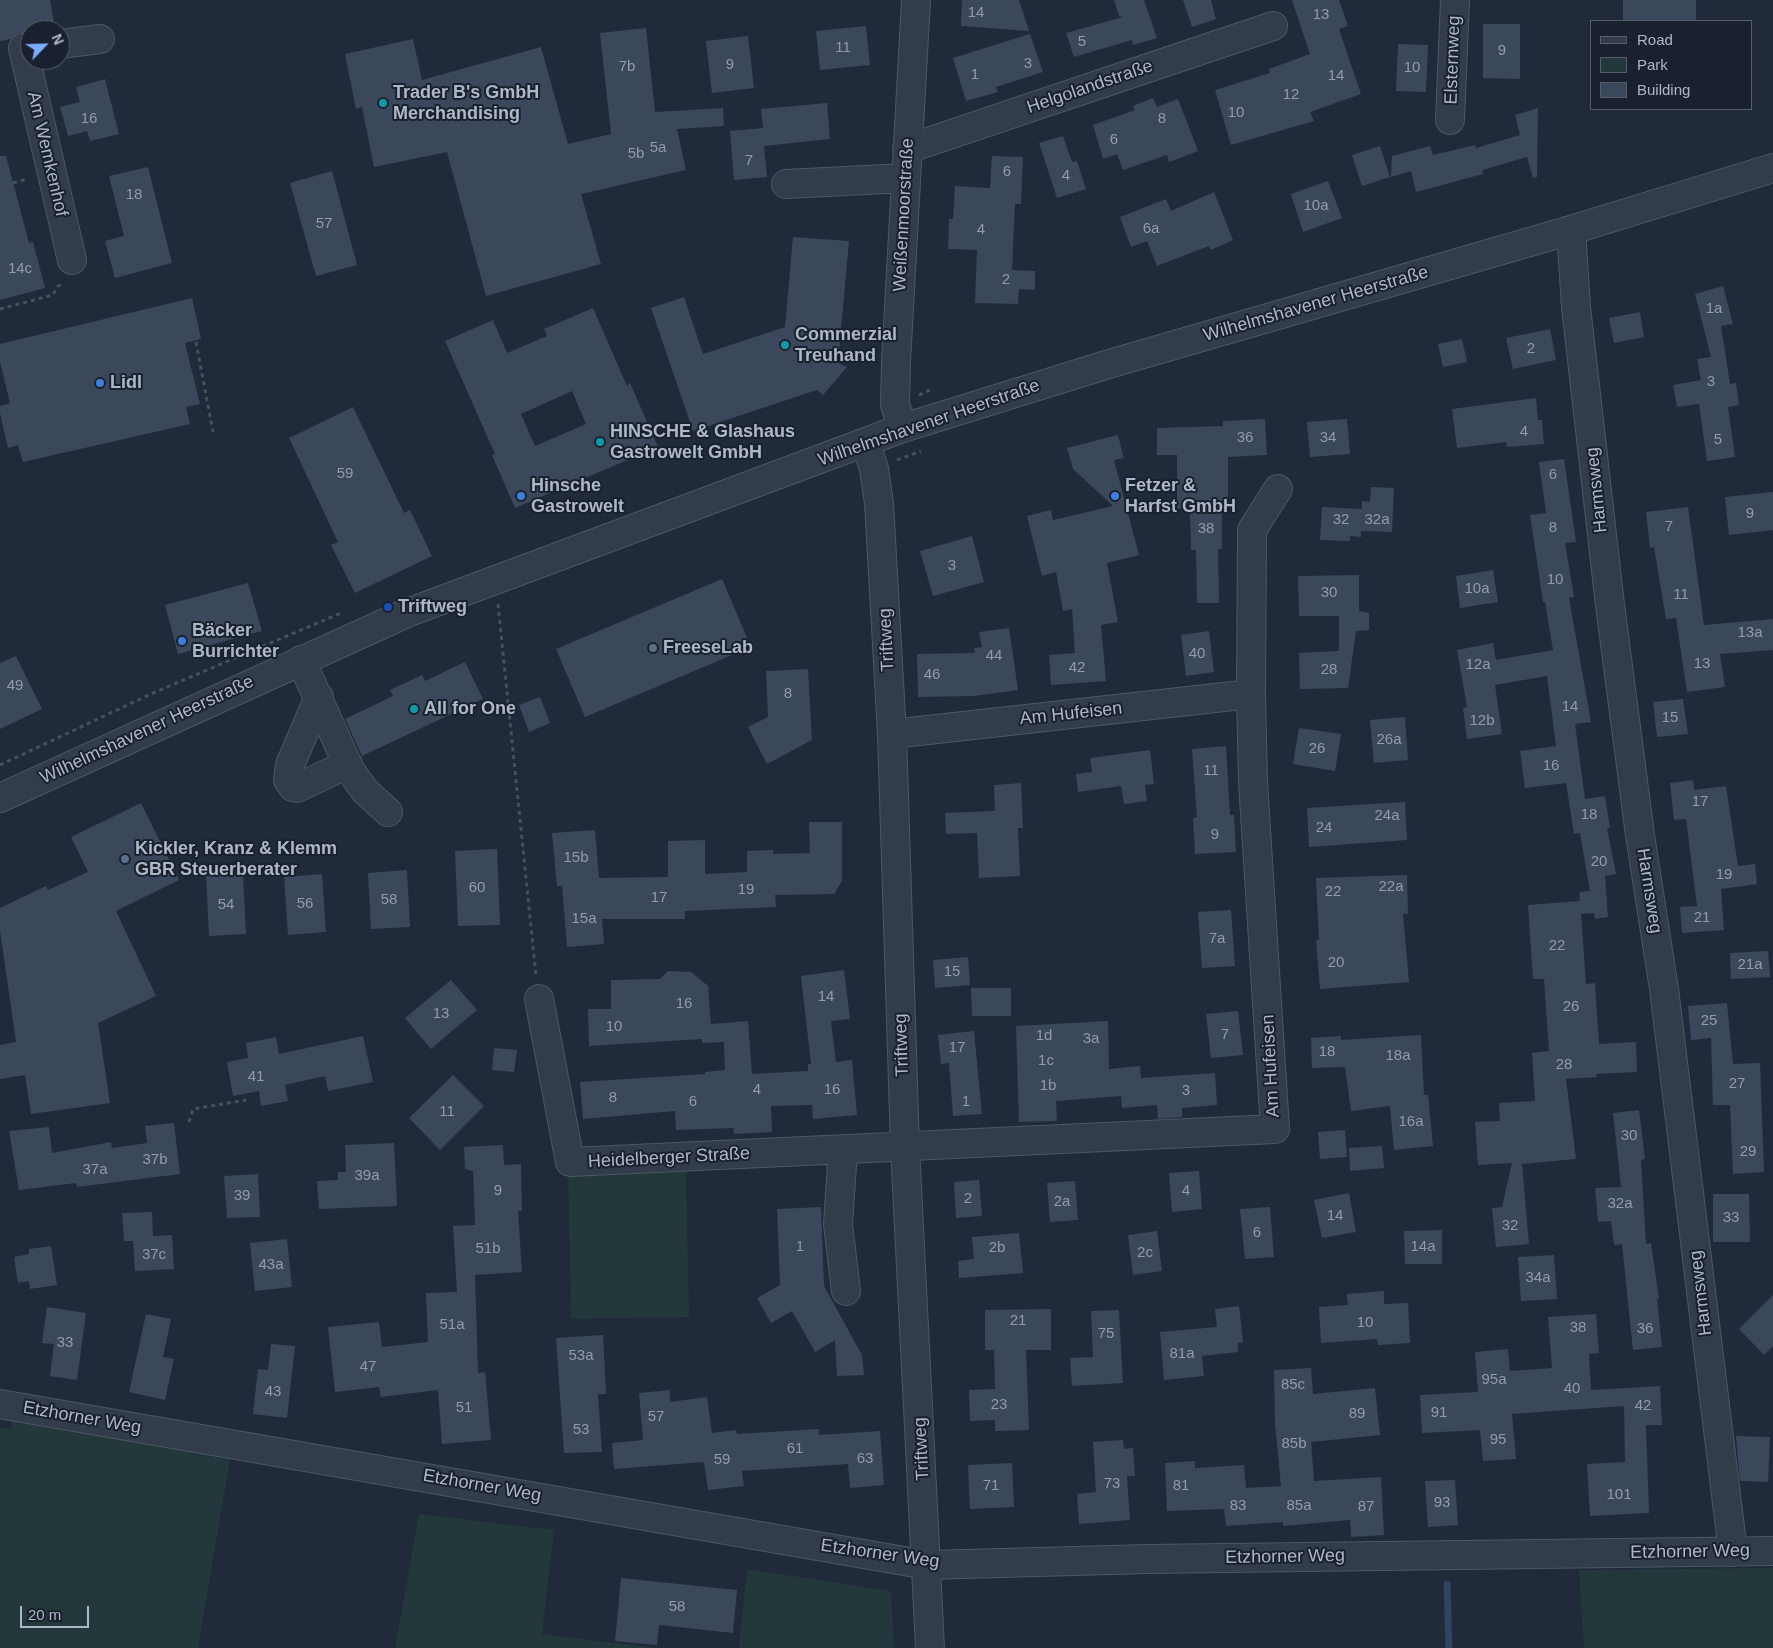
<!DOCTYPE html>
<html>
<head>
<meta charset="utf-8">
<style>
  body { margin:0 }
  #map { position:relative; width:1773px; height:1648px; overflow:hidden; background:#202a3a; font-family:Helvetica,sans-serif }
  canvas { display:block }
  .legend { position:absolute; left:1590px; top:20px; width:162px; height:90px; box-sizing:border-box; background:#19212f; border:1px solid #555d6c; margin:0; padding:6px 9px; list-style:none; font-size:15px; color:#aeb7c7 }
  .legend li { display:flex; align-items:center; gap:10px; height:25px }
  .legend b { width:25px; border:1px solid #555d6c }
  .north { position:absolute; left:20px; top:20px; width:50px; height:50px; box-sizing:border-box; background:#19212f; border:1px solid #555d6c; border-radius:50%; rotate:66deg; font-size:14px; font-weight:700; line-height:20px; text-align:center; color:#aeb7c7 }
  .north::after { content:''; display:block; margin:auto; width:18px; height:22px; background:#7babff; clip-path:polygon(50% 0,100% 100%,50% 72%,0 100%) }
  .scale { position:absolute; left:20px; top:1606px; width:69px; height:22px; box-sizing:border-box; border:2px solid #aeb7c7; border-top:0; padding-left:6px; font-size:15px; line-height:18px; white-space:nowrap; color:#aeb7c7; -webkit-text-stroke:4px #19212f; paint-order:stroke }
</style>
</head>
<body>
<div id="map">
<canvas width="1773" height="1648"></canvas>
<ul class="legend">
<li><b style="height:6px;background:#333c4b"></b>Road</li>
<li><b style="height:14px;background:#22383b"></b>Park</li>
<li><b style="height:14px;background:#3b485b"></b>Building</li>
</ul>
<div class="north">N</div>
<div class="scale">20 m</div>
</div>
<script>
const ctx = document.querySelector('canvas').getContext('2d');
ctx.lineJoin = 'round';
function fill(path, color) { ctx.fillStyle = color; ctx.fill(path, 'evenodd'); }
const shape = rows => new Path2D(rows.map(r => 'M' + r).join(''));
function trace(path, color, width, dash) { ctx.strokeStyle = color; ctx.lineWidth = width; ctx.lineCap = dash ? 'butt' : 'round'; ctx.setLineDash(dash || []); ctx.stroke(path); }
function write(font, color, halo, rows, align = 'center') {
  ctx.font = font + ' Helvetica,sans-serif'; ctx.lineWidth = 4; ctx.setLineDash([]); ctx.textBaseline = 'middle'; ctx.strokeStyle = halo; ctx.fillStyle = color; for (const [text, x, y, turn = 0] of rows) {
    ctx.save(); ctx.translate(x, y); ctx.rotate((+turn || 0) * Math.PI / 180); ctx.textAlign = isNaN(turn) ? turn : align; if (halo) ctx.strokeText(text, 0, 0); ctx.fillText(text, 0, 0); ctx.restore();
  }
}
fill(shape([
  [686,1169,689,1317,571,1319,568,1171],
  [9,1416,230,1460,198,1648,0,1648,0,1427,12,1429],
  [419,1514,554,1530,542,1634,656,1648,395,1648],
  [1773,1568,1773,1648,1584,1648,1579,1570],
  [747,1569,891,1591,894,1648,739,1648]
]), '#22383b');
trace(shape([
  [1447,1584,1449,1648]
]), '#304361', 7);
fill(shape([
  [0,0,50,0,54,23,26,28,27,33,19,33,11,39,0,41],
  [962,0,1019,0,1029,31,961,26],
  [1114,0,1144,0,1157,38,1133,45,1132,40,1074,57,1066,33,1123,17,1119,16],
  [1183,0,1211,0,1216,19,1192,27],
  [1292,0,1339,0,1348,26,1339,29,1361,94,1310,112,1314,121,1231,145,1215,90,1270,73,1269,69,1310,54],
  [1623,0,1696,0,1696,21,1623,21],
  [1483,24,1520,24,1520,79,1483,78],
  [866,26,870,65,820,70,816,31],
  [646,28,655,112,723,108,724,126,677,129,686,170,581,194,601,264,486,296,447,152,374,167,362,107,356,109,345,54,413,39,422,80,541,47,568,144,611,134,600,33],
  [1030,34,1043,72,996,87,998,92,966,101,953,58],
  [748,36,754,88,712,93,706,41],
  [1398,44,1428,45,1426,92,1396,91],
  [105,79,119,134,90,141,87,131,68,136,60,107,80,102,76,87],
  [1153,98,1157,107,1178,99,1198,151,1169,162,1167,155,1123,170,1117,154,1103,159,1093,125,1135,110,1133,106],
  [827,103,830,139,764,146,767,177,734,180,730,131,763,128,761,109],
  [1538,108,1537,177,1533,178,1527,157,1482,170,1483,174,1416,192,1411,171,1391,177,1392,156,1430,146,1433,155,1475,145,1476,148,1520,135,1515,115],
  [1063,136,1072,162,1077,161,1086,189,1057,198,1039,143],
  [1380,146,1390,177,1362,186,1352,155],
  [0,156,6,156,29,243,33,242,45,288,0,300],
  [992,156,1023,157,1021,204,1015,204,1012,270,1035,271,1035,290,1019,289,1018,304,975,303,977,250,948,249,949,219,953,219,955,186,990,188],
  [148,167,172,263,115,278,105,241,124,236,109,176],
  [332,171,357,265,316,276,290,183],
  [1328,181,1342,218,1303,232,1291,194],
  [1214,192,1233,240,1211,250,1209,246,1157,266,1147,241,1131,247,1120,217,1166,199,1171,211],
  [793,237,849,241,838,363,847,367,823,395,817,390,693,431,651,308,684,297,703,354,785,327],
  [1723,286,1733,324,1721,326,1730,384,1736,383,1739,405,1728,407,1735,457,1707,461,1699,404,1677,407,1673,385,1701,380,1697,359,1711,357,1695,294],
  [192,298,201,339,185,343,200,404,186,407,190,424,23,462,18,445,8,448,0,413,0,406,10,403,0,362,0,344],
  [593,308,627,386,630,383,658,447,515,508,492,455,495,454,445,341,493,320,507,353,547,336,544,329],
  [572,391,586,424,535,446,521,414],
  [1640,312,1644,337,1614,343,1609,318],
  [1550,329,1556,360,1513,369,1506,338],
  [1462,339,1467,362,1443,367,1438,344],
  [1536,398,1538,420,1542,420,1544,444,1507,447,1506,442,1457,448,1452,409],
  [353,407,404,513,410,510,432,556,355,593,331,545,338,542,289,438],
  [1265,419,1267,455,1228,457,1228,506,1222,506,1222,549,1218,549,1219,603,1197,603,1196,550,1191,550,1190,509,1177,509,1177,455,1157,455,1157,428,1223,426,1223,421],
  [1347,419,1350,454,1310,457,1307,422],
  [1118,435,1124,458,1114,460,1139,555,1107,563,1118,622,1101,625,1106,681,1051,685,1049,655,1075,653,1072,609,1063,611,1056,572,1042,576,1027,516,1051,510,1053,520,1113,506,1073,469,1067,448],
  [1564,459,1576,542,1565,543,1574,597,1569,598,1591,722,1575,724,1585,799,1605,796,1610,828,1607,828,1616,874,1605,876,1608,917,1595,919,1594,913,1581,914,1586,984,1595,983,1599,1044,1636,1042,1637,1072,1596,1074,1597,1077,1566,1079,1576,1159,1522,1164,1529,1244,1496,1247,1492,1208,1502,1207,1512,1163,1478,1165,1475,1122,1500,1121,1499,1103,1535,1101,1532,1053,1549,1051,1544,979,1533,979,1528,905,1580,901,1579,892,1590,891,1580,833,1574,834,1566,783,1525,788,1520,751,1556,746,1547,676,1495,685,1502,734,1467,739,1463,708,1467,707,1457,650,1493,643,1496,660,1553,650,1545,602,1543,602,1530,515,1546,513,1539,462],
  [1371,487,1394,488,1392,532,1361,531,1361,537,1350,536,1350,541,1320,540,1322,507,1362,509,1362,501,1370,502],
  [1773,492,1773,530,1729,535,1725,497],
  [1688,507,1704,625,1773,619,1773,650,1720,654,1725,687,1687,692,1676,618,1666,619,1654,547,1650,548,1646,512],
  [972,536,984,582,933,596,920,551],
  [1493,570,1498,602,1460,608,1456,576],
  [1359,575,1359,611,1369,613,1369,630,1356,631,1348,688,1300,689,1299,653,1339,651,1339,616,1299,616,1298,576],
  [722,579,751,647,585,717,556,649],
  [248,583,262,631,178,654,165,605],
  [1009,628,1018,690,974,696,918,697,917,654,975,653,974,648,982,647,979,632],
  [1209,631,1214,672,1186,676,1181,635],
  [16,656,42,709,0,729,0,663],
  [465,662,483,699,362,756,345,719,393,696,390,690,422,675,425,681],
  [808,669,812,740,767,764,748,727,768,717,766,671],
  [540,697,550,723,529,732,519,705],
  [1683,699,1688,734,1657,737,1653,702],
  [1405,717,1408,760,1374,763,1370,720],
  [1299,728,1341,734,1335,771,1293,764],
  [1226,746,1230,815,1234,815,1236,852,1195,854,1193,818,1197,817,1192,749],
  [1150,750,1154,784,1145,785,1147,801,1124,804,1121,786,1078,792,1076,774,1092,772,1090,758],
  [1693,780,1694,790,1726,786,1738,866,1755,864,1757,884,1721,889,1724,930,1682,933,1680,907,1697,906,1686,819,1674,820,1670,783],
  [1021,783,1023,828,1018,828,1020,876,979,878,977,833,946,834,945,813,995,811,994,785],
  [1405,802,1407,840,1309,847,1307,808],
  [141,803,179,880,116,911,156,996,98,1023,110,1103,31,1114,25,1075,0,1079,0,1045,16,1042,0,931,0,908,46,886,48,890,88,872,71,837],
  [809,822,842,822,842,881,834,894,775,895,776,907,685,911,685,919,602,919,604,944,567,947,562,886,557,886,552,833,595,830,599,878,668,877,668,841,705,840,705,874,747,872,747,851,773,850,773,854,810,853],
  [497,849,500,925,458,926,455,851],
  [407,870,410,927,371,929,368,873],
  [243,874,246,934,209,936,206,876],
  [322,874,326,932,288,935,284,877],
  [1407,875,1408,914,1403,914,1409,982,1320,989,1316,940,1319,940,1316,878],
  [1231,910,1235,966,1202,968,1198,912],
  [1768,951,1770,977,1731,979,1730,953],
  [968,957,970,985,935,988,933,960],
  [844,970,850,1019,831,1021,836,1062,852,1060,857,1115,813,1119,812,1105,771,1106,772,1132,734,1134,733,1128,676,1130,675,1111,583,1119,580,1082,705,1074,705,1072,725,1070,724,1042,702,1043,702,1039,589,1046,588,1009,611,1009,611,980,660,979,668,971,691,972,708,986,711,1024,748,1021,752,1074,808,1071,808,1064,811,1064,801,976],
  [451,980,477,1010,431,1049,405,1018],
  [971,988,1011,988,1011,1016,972,1016],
  [1727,1003,1733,1064,1760,1063,1764,1172,1733,1174,1730,1105,1713,1105,1711,1038,1691,1040,1688,1006],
  [1238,1011,1243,1055,1211,1058,1206,1014],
  [1108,1021,1109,1069,1140,1066,1141,1078,1215,1073,1217,1105,1182,1108,1182,1117,1158,1119,1157,1105,1122,1108,1121,1096,1056,1101,1057,1121,1019,1122,1016,1026],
  [974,1031,982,1114,953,1116,949,1063,941,1064,938,1035],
  [1421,1035,1424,1095,1428,1095,1433,1146,1394,1150,1390,1106,1351,1111,1345,1067,1312,1068,1311,1038,1341,1036,1341,1040],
  [363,1036,373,1082,328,1091,325,1076,285,1085,288,1101,261,1106,259,1091,233,1096,227,1062,248,1058,246,1043,276,1037,279,1054],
  [494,1048,517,1050,514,1072,492,1070],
  [453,1075,484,1106,440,1150,409,1118],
  [1639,1110,1645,1159,1641,1160,1646,1244,1651,1243,1659,1299,1657,1299,1662,1347,1633,1350,1622,1244,1614,1245,1611,1221,1598,1222,1595,1188,1621,1187,1613,1113],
  [174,1123,180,1174,77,1187,76,1183,19,1190,9,1131,49,1127,52,1153,111,1142,112,1148,147,1143,145,1126],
  [1345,1130,1347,1157,1320,1159,1318,1132],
  [394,1143,397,1206,319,1209,317,1181,338,1180,338,1172,346,1172,345,1145],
  [503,1145,504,1165,521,1164,522,1211,518,1211,522,1272,475,1275,478,1373,485,1372,491,1440,442,1444,438,1390,381,1397,379,1387,335,1392,328,1327,379,1322,382,1347,428,1342,426,1293,457,1292,453,1226,475,1225,473,1171,465,1169,464,1147],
  [1382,1146,1384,1168,1350,1171,1349,1148],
  [1199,1171,1202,1209,1172,1212,1169,1173],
  [258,1174,260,1217,227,1218,224,1176],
  [979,1180,982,1216,956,1218,954,1182],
  [1075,1181,1078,1220,1050,1222,1047,1183],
  [1349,1193,1356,1232,1322,1238,1314,1200],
  [1713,1194,1749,1194,1750,1242,1713,1242],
  [821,1207,824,1286,862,1355,864,1375,837,1376,835,1340,815,1352,792,1311,771,1323,757,1298,780,1285,777,1209],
  [1270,1207,1274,1257,1245,1259,1240,1209],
  [152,1212,153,1236,172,1235,174,1269,135,1271,133,1241,124,1241,122,1213],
  [1442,1230,1442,1264,1405,1264,1404,1231],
  [1157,1231,1162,1271,1133,1275,1128,1235],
  [1019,1233,1023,1273,959,1278,958,1261,974,1259,972,1237],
  [287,1239,292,1287,255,1291,250,1243],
  [51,1246,57,1285,30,1289,29,1281,18,1283,14,1257,29,1254,29,1249],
  [1554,1255,1557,1299,1521,1301,1518,1257],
  [1384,1291,1384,1304,1408,1303,1410,1343,1378,1345,1377,1339,1321,1343,1319,1307,1348,1305,1347,1294],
  [1773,1295,1773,1346,1764,1355,1739,1329],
  [1239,1306,1243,1342,1238,1343,1238,1352,1202,1356,1204,1376,1164,1380,1160,1332,1217,1327,1215,1309],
  [47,1307,86,1313,77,1380,50,1376,54,1344,42,1343],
  [1051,1309,1051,1350,1026,1350,1029,1430,995,1431,995,1420,970,1421,969,1390,995,1389,994,1350,985,1350,985,1310],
  [1119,1310,1123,1383,1072,1386,1070,1358,1093,1357,1091,1311],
  [146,1314,171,1319,163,1357,174,1359,165,1400,129,1392],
  [1596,1314,1599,1353,1589,1354,1591,1390,1660,1386,1662,1425,1646,1425,1649,1513,1590,1516,1587,1464,1625,1462,1624,1406,1512,1414,1516,1459,1483,1461,1480,1430,1422,1433,1420,1395,1478,1392,1475,1352,1508,1349,1510,1371,1552,1368,1548,1317],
  [603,1335,606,1394,598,1394,602,1452,564,1453,556,1338],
  [271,1344,295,1346,287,1418,253,1414,258,1369,268,1370],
  [1311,1368,1313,1394,1375,1388,1380,1435,1311,1442,1314,1481,1381,1477,1384,1535,1351,1537,1350,1520,1283,1526,1283,1522,1226,1526,1224,1509,1167,1511,1165,1463,1195,1461,1195,1468,1244,1465,1246,1488,1281,1486,1275,1424,1274,1370],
  [670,1390,670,1402,707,1397,712,1433,736,1430,737,1434,819,1429,819,1435,880,1431,884,1485,850,1488,848,1464,742,1471,744,1486,708,1490,704,1462,614,1469,612,1443,643,1440,639,1393],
  [1736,1436,1770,1437,1768,1482,1740,1481],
  [1123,1440,1124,1449,1133,1448,1135,1476,1127,1476,1130,1520,1079,1524,1077,1494,1096,1492,1093,1442],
  [1012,1463,1014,1507,970,1509,968,1465],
  [1455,1480,1458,1525,1428,1527,1425,1481],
  [621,1578,737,1590,733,1633,659,1625,657,1645,615,1641]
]), '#3b485b');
const minor = shape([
  [60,44,100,39],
  [23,48,72,260],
  [1450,120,1455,0],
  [907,149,1273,26],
  [786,184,906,178],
  [1571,230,1576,307,1610,605,1640,835,1664,989,1733,1552],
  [903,428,895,405,896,362,916,0],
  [866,443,874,469,879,503,892,734,905,1147,930,1648],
  [301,660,350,770,365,791,388,812],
  [319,697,290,765,288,780,293,787,297,788,348,764],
  [892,734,1251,694],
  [0,798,407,613,903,428,1109,364,1571,230,1773,168],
  [539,999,570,1162,1275,1129,1253,782,1251,694,1252,530,1278,489],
  [843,1150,838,1224,846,1291],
  [0,1404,927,1565,1148,1559,1773,1551]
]);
trace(minor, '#4e5765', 30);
trace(shape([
  [13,183,27,179],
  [0,309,53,295,58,286,64,284],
  [196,342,213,432],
  [919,395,930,390,934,391],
  [897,460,921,451],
  [498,604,536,976],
  [0,765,153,693,341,613],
  [189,1122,193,1109,246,1100]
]), '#3f5559', 3, [4, 4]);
trace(minor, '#333c4b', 28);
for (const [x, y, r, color] of [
  [383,103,5,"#0f9aa8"],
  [785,345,5,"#0f9aa8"],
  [100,383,5,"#3f7fe0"],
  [600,442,5,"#0f9aa8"],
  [521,496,5,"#3f7fe0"],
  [1115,496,5,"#3f7fe0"],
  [388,607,5,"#1a4fb4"],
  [182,641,5,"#3f7fe0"],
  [653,648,5,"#5c6f8a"],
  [414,709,5,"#0f9aa8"],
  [125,859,5,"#5c6f8a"]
]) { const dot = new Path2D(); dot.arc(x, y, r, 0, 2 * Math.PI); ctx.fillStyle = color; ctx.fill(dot); trace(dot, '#19212f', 2); }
write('15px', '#919bac', null, [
  ["14",976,13],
  ["13",1321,15],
  ["5",1082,42],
  ["11",843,48],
  ["9",1502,51],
  ["3",1028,64],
  ["9",730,65],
  ["7b",627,67],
  ["10",1412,68],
  ["1",975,75],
  ["14",1336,76],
  ["12",1291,95],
  ["10",1236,113],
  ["16",89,119],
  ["8",1162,119],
  ["6",1114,140],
  ["5a",658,148],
  ["5b",636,154],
  ["7",749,161],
  ["6",1007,172],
  ["4",1066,176],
  ["18",134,195],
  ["10a",1316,206],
  ["57",324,224],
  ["6a",1151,229],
  ["4",981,230],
  ["14c",20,269],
  ["2",1006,280],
  ["1a",1714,309],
  ["2",1531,349],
  ["3",1711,382],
  ["4",1524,432],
  ["36",1245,438],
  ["34",1328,438],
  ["5",1718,440],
  ["59",345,474],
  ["6",1553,475],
  ["9",1750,514],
  ["32",1341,520],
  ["32a",1377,520],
  ["7",1669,527],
  ["8",1553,528],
  ["38",1206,529],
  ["3",952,566],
  ["10",1555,580],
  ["10a",1477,589],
  ["30",1329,593],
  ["11",1681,595],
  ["13a",1750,633],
  ["40",1197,654],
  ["44",994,656],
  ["13",1702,664],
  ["12a",1478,665],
  ["42",1077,668],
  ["28",1329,670],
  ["46",932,675],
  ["49",15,686],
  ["8",788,694],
  ["14",1570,707],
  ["15",1670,718],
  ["12b",1482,721],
  ["26a",1389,740],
  ["26",1317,749],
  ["16",1551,766],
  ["11",1211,771],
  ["17",1700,802],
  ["18",1589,815],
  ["24a",1387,816],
  ["24",1324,828],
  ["9",1215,835],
  ["15b",576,858],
  ["20",1599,862],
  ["19",1724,875],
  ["22a",1391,887],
  ["60",477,888],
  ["19",746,890],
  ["22",1333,892],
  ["17",659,898],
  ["58",389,900],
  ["56",305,904],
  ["54",226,905],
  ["21",1702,918],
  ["15a",584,919],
  ["7a",1217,939],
  ["22",1557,946],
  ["20",1336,963],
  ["21a",1750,965],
  ["15",952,972],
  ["14",826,997],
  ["16",684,1004],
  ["26",1571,1007],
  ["13",441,1014],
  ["25",1709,1021],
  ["10",614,1027],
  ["7",1225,1035],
  ["1d",1044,1036],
  ["3a",1091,1039],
  ["17",957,1048],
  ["18",1327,1052],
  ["18a",1398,1056],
  ["1c",1046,1061],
  ["28",1564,1065],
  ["41",256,1077],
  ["27",1737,1084],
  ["1b",1048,1086],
  ["4",757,1090],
  ["16",832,1090],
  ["3",1186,1091],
  ["8",613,1098],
  ["6",693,1102],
  ["1",966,1102],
  ["11",447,1112],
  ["16a",1411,1122],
  ["30",1629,1136],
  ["29",1748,1152],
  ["37b",155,1160],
  ["37a",95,1170],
  ["39a",367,1176],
  ["9",498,1191],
  ["4",1186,1191],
  ["39",242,1196],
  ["2",968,1199],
  ["2a",1062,1202],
  ["32a",1620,1204],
  ["14",1335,1216],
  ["33",1731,1218],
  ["32",1510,1226],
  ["6",1257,1233],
  ["1",800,1247],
  ["14a",1423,1247],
  ["2b",997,1248],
  ["51b",488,1249],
  ["2c",1145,1253],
  ["37c",154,1255],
  ["43a",271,1265],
  ["34a",1538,1278],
  ["21",1018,1321],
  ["10",1365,1323],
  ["51a",452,1325],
  ["38",1578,1328],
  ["36",1645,1329],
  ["75",1106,1334],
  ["33",65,1343],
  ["81a",1182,1354],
  ["53a",581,1356],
  ["47",368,1367],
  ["95a",1494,1380],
  ["85c",1293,1385],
  ["40",1572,1389],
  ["43",273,1392],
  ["23",999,1405],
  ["42",1643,1406],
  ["51",464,1408],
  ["91",1439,1413],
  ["89",1357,1414],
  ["57",656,1417],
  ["53",581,1430],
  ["95",1498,1440],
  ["85b",1294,1444],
  ["61",795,1449],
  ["63",865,1459],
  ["59",722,1460],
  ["73",1112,1484],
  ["71",991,1486],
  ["81",1181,1486],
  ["101",1619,1495],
  ["93",1442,1503],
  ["83",1238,1506],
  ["85a",1299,1506],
  ["87",1366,1507],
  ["58",677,1607]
]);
write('18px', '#aeb7c7', '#19212f', [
  ["Elsternweg",1453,60,-88],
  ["Helgolandstraße",1090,87,-19],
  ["Am Wemkenhof",47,154,77],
  ["Weißenmoorstraße",904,215,-87],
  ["Wilhelmshavener Heerstraße",1316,304,-16],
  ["Wilhelmshavener Heerstraße",929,423,-19],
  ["Harmsweg",1597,490,-96],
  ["Triftweg",887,640,-93],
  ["Am Hufeisen",1071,714,-6],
  ["Wilhelmshavener Heerstraße",147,730,-25],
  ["Harmsweg",1649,891,81],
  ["Triftweg",902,1045,-92],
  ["Am Hufeisen",1271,1066,-93],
  ["Heidelberger Straße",669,1158,-3],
  ["Harmsweg",1701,1293,-97],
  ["Etzhorner Weg",82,1418,10],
  ["Triftweg",922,1449,-93],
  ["Etzhorner Weg",482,1486,10],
  ["Etzhorner Weg",1690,1552,-1],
  ["Etzhorner Weg",880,1554,8],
  ["Etzhorner Weg",1285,1557,-1]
]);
write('bold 18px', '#aeb7c7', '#19212f', [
  ["Trader B's GmbH",393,93],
  ["Merchandising",393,114],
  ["Commerzial",795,335],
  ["Treuhand",795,356],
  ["Lidl",110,383],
  ["HINSCHE & Glashaus",610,432],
  ["Gastrowelt GmbH",610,453],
  ["Hinsche",531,486],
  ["Gastrowelt",531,507],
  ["Fetzer &",1125,486],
  ["Harfst GmbH",1125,507],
  ["Triftweg",398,607],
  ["Bäcker",192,631],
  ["Burrichter",192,652],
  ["FreeseLab",663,648],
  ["All for One",424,709],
  ["Kickler, Kranz & Klemm",135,849],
  ["GBR Steuerberater",135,870]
], 'left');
</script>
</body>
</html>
